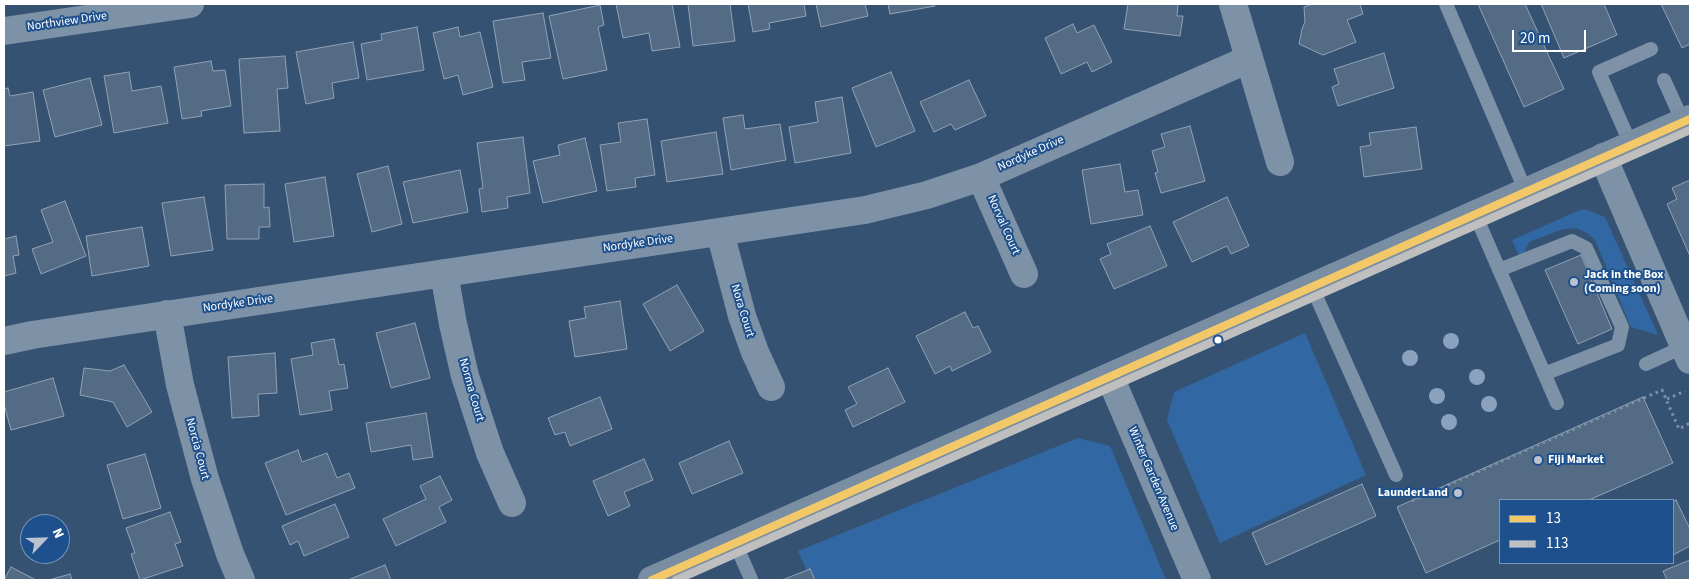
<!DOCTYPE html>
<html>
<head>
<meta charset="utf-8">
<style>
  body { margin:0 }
  #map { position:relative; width:1694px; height:584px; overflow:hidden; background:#365273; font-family:"Source Sans 3",sans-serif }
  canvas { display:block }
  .frame { position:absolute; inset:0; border:5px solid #fff; pointer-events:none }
  .legend { position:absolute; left:1499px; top:499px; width:175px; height:65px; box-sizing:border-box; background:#1d508c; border:1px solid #7796ba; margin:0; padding:6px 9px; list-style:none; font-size:15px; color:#fff }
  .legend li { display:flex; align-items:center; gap:10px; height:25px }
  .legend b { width:25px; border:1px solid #7796ba }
  .north { position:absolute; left:20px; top:514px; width:50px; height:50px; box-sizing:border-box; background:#1d508c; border:1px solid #7796ba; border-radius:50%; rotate:66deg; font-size:14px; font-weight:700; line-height:20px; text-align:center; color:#fff }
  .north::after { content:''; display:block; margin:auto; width:18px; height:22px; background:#b9c2ce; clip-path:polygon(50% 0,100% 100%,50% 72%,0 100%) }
  .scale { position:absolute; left:1512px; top:30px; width:74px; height:22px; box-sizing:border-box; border:2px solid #fff; border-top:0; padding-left:6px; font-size:15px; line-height:18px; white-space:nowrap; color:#fff; -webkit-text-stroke:4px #1d508c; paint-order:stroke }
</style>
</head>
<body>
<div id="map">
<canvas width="1694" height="584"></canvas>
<div class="frame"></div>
<ul class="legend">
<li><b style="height:6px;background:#f2c868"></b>13</li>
<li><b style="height:6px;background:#bfbfbf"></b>113</li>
</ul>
<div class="north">N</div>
<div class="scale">20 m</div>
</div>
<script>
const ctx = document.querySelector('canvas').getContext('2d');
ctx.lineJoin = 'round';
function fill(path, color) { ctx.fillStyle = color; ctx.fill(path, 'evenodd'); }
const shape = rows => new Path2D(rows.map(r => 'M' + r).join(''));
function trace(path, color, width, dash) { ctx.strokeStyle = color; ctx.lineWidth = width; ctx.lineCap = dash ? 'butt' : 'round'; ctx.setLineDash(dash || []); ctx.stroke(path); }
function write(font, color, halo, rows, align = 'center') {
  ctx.font = font + ' "Source Sans 3",sans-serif'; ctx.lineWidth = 4; ctx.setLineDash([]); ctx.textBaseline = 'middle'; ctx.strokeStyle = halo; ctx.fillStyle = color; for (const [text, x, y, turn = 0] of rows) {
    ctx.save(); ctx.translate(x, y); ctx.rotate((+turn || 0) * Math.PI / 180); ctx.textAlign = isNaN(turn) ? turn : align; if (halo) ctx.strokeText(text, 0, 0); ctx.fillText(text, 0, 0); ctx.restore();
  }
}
fill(shape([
  [1580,210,1588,210,1605,217,1658,335,1631,327,1595,240,1587,233,1576,228,1563,229,1529,242,1524,254,1519,256,1512,240],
  [1305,333,1366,475,1220,543,1167,420,1174,392],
  [1078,438,1110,446,1166,580,811,580,798,551]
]), '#3168a3');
const building = shape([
  [616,4,672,4,680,47,652,51,649,33,623,38,616,4],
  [688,4,730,4,735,41,693,46,688,4],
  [748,4,804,4,806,16,769,23,770,29,753,32,748,4],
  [816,4,865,4,868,16,821,27,816,4],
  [888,4,935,4,935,6,890,14,888,4],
  [1128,4,1178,4,1177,16,1183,16,1180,36,1124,29,1128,4],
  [1313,4,1360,4,1363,14,1347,20,1356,42,1323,55,1299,44,1302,29,1305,22,1304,7,1313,4],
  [1478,4,1525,4,1564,89,1524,107,1478,4],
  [1541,4,1604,4,1617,35,1564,58,1541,4],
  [1661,4,1690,4,1690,44,1682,48,1661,4],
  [600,5,604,25,598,27,607,70,563,79,549,16,600,5],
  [543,13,551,58,522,62,525,80,503,83,493,21,543,13],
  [1073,24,1077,33,1094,25,1112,62,1092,72,1087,62,1061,74,1045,38,1073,24],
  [417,27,424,70,367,80,361,44,382,40,381,34,417,27],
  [458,27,460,37,480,32,493,87,463,95,458,75,444,79,433,33,458,27],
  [353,42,359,78,332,83,334,98,306,104,296,52,353,42],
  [1384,53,1394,88,1338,106,1332,87,1339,84,1334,69,1384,53],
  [285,56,288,88,277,89,280,131,244,133,239,59,285,56],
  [211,61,213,71,225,70,231,106,201,111,202,116,182,119,174,67,211,61],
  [129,72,132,91,161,86,168,123,114,133,104,76,129,72],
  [891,72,915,131,876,147,852,88,891,72],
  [90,78,102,125,55,137,43,90,90,78],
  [969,80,986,116,955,130,951,124,934,132,920,102,969,80],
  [8,88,10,96,33,92,40,141,4,146,4,89,8,88],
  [842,97,851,153,795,163,789,127,818,122,815,102,842,97],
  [743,115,745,129,780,124,786,160,731,170,723,118,743,115],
  [647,119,655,175,635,178,636,187,607,191,600,145,621,142,618,123,647,119],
  [1190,126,1205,181,1161,193,1155,173,1158,172,1152,151,1165,147,1161,134,1190,126],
  [1416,127,1422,169,1364,177,1360,147,1371,145,1369,133,1416,127],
  [716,132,723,174,667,182,661,141,716,132],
  [523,137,530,193,507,197,508,208,482,212,479,189,483,188,477,143,523,137],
  [585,138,597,191,543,203,533,161,560,155,558,145,585,138],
  [1120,164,1125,192,1138,190,1143,215,1091,224,1082,170,1120,164],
  [388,166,402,224,372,232,357,174,388,166],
  [460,170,468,212,413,223,403,182,460,170],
  [325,177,334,236,294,242,285,184,325,177],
  [1690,180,1690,256,1667,204,1677,199,1672,188,1690,180],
  [264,184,264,208,269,207,270,227,259,227,259,239,227,239,225,185,264,184],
  [204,197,213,250,171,256,162,203,204,197],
  [1227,197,1249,246,1231,254,1227,246,1192,262,1173,222,1227,197],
  [65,201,86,256,41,274,32,249,53,242,41,210,65,201],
  [1150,226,1167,266,1114,289,1100,259,1111,254,1107,244,1150,226],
  [142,227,149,266,92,276,86,236,142,227],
  [16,236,19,255,13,256,16,273,4,276,4,239,16,236],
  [1581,255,1612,329,1578,344,1545,270,1581,255],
  [677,285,704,331,670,351,643,304,677,285],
  [620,301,627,349,575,357,569,321,586,318,584,307,620,301],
  [965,312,973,328,978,326,991,352,952,371,950,366,935,374,916,336,965,312],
  [415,323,430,378,391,388,376,333,415,323],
  [334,339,339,365,344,364,348,388,329,391,332,410,300,415,291,359,313,355,311,343,334,339],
  [275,353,277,393,258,394,259,416,232,418,228,357,275,353],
  [124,365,152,412,127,427,113,402,80,395,84,368,110,371,124,365],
  [888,368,905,402,853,427,845,410,857,404,848,387,888,368],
  [53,378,64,416,11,430,4,404,4,392,53,378],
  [600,397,612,429,570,446,565,432,555,435,548,418,600,397],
  [1643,397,1673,463,1589,500,1500,500,1500,540,1426,573,1397,507,1643,397],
  [426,413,433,457,413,460,411,445,371,452,366,423,426,413],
  [729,441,743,473,692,494,679,463,729,441],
  [298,450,302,462,327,453,337,478,349,473,355,488,286,515,265,463,298,450],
  [145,454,161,508,123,519,107,465,145,454],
  [644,459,653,480,624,492,630,506,608,516,593,481,644,459],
  [440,476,452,500,439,507,446,522,396,546,383,519,426,499,420,486,440,476],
  [1362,484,1376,516,1266,565,1252,533,1362,484],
  [1676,500,1690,529,1690,546,1673,555,1673,502,1676,500],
  [335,504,349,537,304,556,298,541,290,545,282,526,335,504],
  [170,512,181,542,175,544,183,566,140,580,131,554,135,553,126,528,170,512],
  [1690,560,1690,580,1667,580,1663,571,1690,560],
  [385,565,391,580,348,580,385,565],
  [11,567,36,580,4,580,11,567],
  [810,569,815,580,782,580,810,569],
  [70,574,72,580,49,580,70,574]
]);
fill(building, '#546b85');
trace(building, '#91a2b5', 1);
trace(shape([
  [1667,399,1685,391],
  [1412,501,1662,390,1679,429,1690,423]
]), '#7d91a7', 3, [2.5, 4]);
trace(shape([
  [1446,4,1526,192],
  [1664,80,1683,122],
  [1631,145,1599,72,1651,49],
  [1475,214,1557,403],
  [1499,270,1572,241,1586,248,1622,327,1618,345,1544,374],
  [1312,287,1396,475],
  [1646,364,1685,346],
  [735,543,751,579]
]), '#7d91a7', 14);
trace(shape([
  [1233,4,1280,162],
  [4,31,190,4],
  [1603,157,1690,360],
  [981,177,1024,274],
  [720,232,742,316,755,352,771,387],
  [444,273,453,324,465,376,490,453,512,503],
  [167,314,180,385,205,479,230,554,241,580],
  [4,341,32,335,865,210,927,195,981,177,1249,59],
  [1110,377,1197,580]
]), '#7d91a7', 28);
trace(shape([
  [652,580,1690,119]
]), '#798da3', 28);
trace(shape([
  [652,580,1690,119]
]), '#f2c868', 8);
trace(shape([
  [676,580,1690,130]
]), '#bfbfbf', 8);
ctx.fillStyle = '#8aa2bd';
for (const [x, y] of [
  [1451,341],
  [1410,358],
  [1477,377],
  [1437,396],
  [1489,404],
  [1449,422]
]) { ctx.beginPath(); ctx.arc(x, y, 8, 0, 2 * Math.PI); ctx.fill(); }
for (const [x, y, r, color] of [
  [1574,282,5,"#b9c2ce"],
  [1218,340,4.5,"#fff"],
  [1538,460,5,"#b9c2ce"],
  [1458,493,5,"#b9c2ce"]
]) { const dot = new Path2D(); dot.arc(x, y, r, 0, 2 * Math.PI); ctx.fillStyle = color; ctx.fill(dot); trace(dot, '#1d508c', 2); }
write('12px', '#fff', '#1d508c', [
  ["Northview Drive",67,22,-8],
  ["Nordyke Drive",1031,154,-24],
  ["Norval Court",1003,225,66],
  ["Nordyke Drive",638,244,-8],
  ["Nordyke Drive",238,304,-8],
  ["Nora Court",742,311,73],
  ["Norma Court",471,390,74],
  ["Norcia Court",197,449,75],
  ["Winter Garden Avenue",1153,479,67]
]);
write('bold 12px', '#fff', '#1d508c', [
  ["Jack in the Box",1584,275],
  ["(Coming soon)",1584,289],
  ["Fiji Market",1548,460],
  ["LaunderLand",1448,493,"right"]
], 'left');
</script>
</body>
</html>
